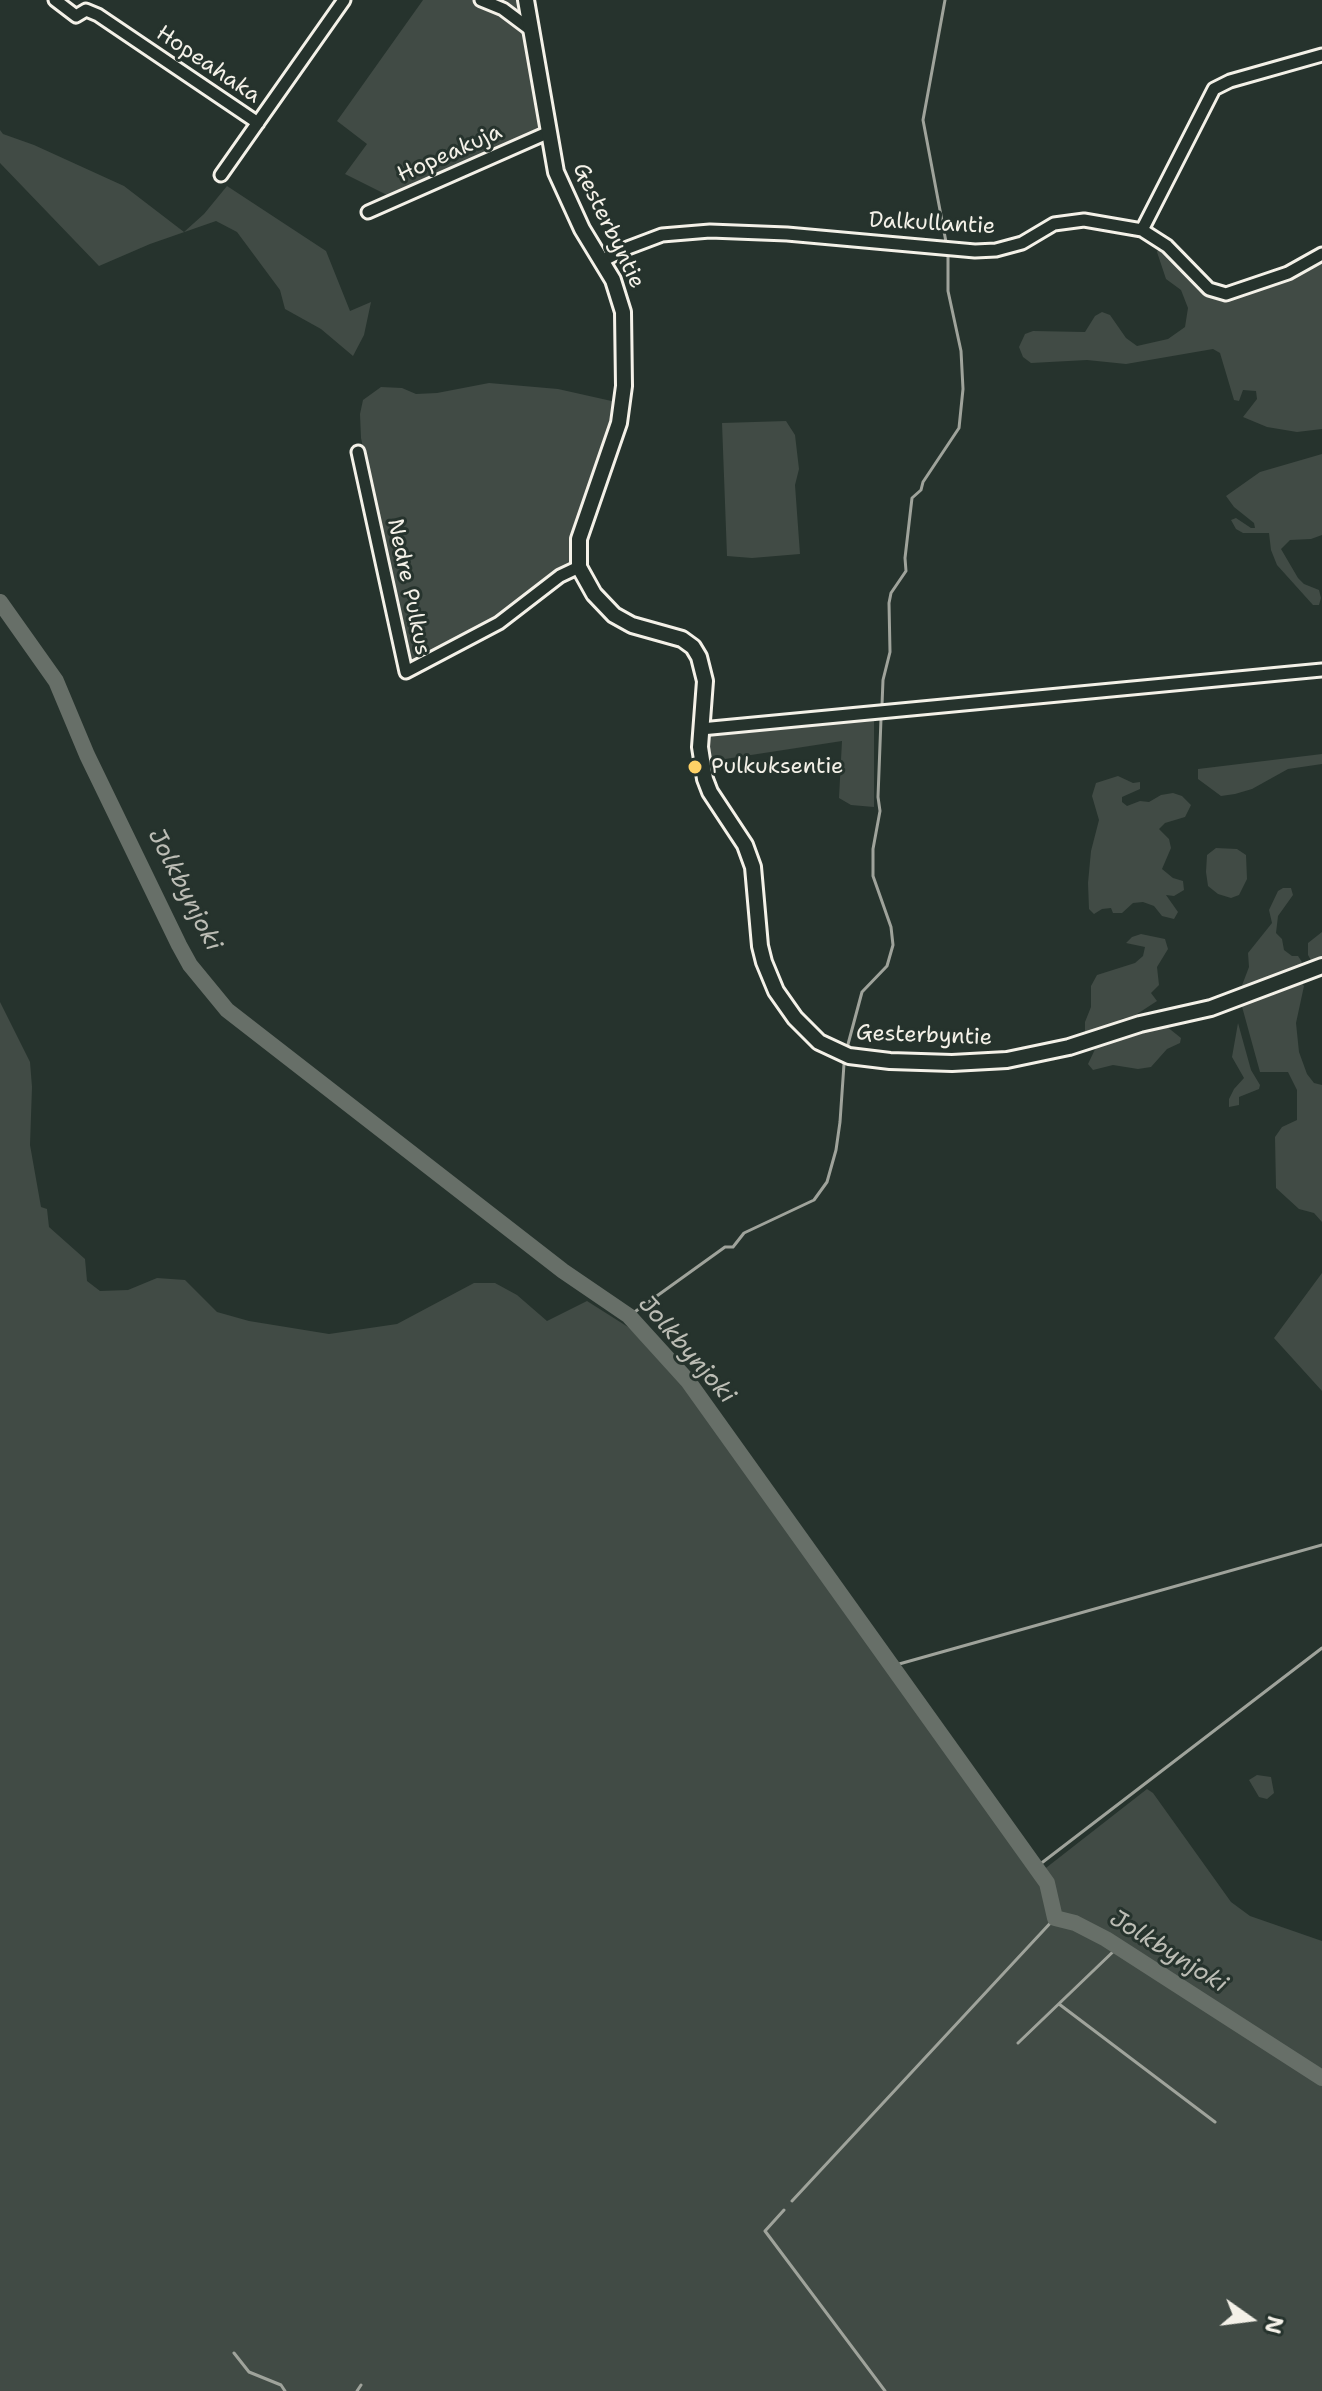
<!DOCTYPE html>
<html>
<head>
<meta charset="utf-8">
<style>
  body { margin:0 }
  #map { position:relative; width:1322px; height:2391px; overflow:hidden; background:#26332d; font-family:"Shantell Sans",sans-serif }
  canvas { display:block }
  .north { position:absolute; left:1210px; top:2279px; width:80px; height:80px; -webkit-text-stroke:6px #26332d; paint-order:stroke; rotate:104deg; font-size:22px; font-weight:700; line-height:32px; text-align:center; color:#f4f1e8 }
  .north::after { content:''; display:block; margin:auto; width:28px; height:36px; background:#f4f1e8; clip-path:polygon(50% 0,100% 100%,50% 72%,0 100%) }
</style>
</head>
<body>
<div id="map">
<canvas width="1322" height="2391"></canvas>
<div class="north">N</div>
</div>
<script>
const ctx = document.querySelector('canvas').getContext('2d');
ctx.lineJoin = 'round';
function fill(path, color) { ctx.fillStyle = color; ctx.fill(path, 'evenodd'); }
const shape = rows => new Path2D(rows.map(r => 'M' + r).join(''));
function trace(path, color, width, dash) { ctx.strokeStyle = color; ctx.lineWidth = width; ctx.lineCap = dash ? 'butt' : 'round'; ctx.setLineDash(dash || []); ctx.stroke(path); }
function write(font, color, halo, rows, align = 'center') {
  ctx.font = font + ' "Shantell Sans",sans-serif'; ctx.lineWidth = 6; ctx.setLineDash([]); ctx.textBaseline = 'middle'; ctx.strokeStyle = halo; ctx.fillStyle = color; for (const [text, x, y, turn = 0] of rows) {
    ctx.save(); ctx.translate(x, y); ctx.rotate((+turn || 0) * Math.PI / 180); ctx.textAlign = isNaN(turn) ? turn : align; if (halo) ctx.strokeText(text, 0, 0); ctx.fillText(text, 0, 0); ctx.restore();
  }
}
fill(shape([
  [423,0,520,0,541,123,533,135,389,196,345,174,367,144,337,121],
  [0,130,3,134,34,145,124,186,184,232,204,214,227,186,326,251,350,311,371,302,364,335,353,356,321,329,285,309,280,290,237,232,216,221,150,244,99,266,0,163],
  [1160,245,1207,295,1222,302,1291,281,1322,260,1322,429,1297,432,1267,427,1243,417,1257,399,1256,391,1243,390,1239,401,1234,400,1220,353,1213,349,1126,364,1087,360,1031,363,1023,357,1019,347,1025,334,1033,331,1085,332,1095,316,1102,312,1110,315,1126,338,1137,346,1168,339,1185,327,1188,308,1181,290,1166,279,1157,252],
  [489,383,558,389,616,402,610,432,578,525,571,564,503,614,410,664,361,438,360,414,363,400,381,387,402,388,416,394,437,393],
  [786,421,795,435,799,469,795,485,800,554,752,558,727,556,722,423],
  [1322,454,1322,535,1311,539,1290,540,1281,549,1298,578,1304,584,1319,590,1321,598,1319,605,1313,605,1277,565,1271,550,1269,533,1243,533,1236,529,1231,520,1236,518,1251,528,1255,528,1254,523,1234,507,1226,496,1260,472],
  [874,718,874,807,851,805,839,798,842,741,712,761,707,731],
  [1322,754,1322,764,1288,769,1252,789,1235,794,1221,796,1198,779,1198,769],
  [1118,776,1133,783,1140,782,1140,789,1122,797,1122,802,1127,806,1140,801,1149,802,1161,795,1173,793,1182,796,1191,805,1185,817,1165,823,1159,829,1169,839,1171,848,1162,869,1173,878,1183,881,1184,890,1174,896,1166,895,1178,912,1174,919,1162,916,1154,906,1143,902,1133,903,1122,913,1113,913,1111,908,1102,909,1094,914,1089,909,1088,883,1091,851,1099,820,1092,796,1096,783],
  [1216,848,1237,849,1246,855,1247,879,1239,895,1231,898,1218,894,1208,886,1206,872,1207,855],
  [1283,888,1291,888,1293,895,1278,916,1276,933,1282,939,1284,950,1292,956,1298,956,1302,962,1298,968,1243,990,1241,988,1249,967,1248,953,1272,923,1269,910,1278,891],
  [1322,932,1322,959,1312,962,1308,955,1308,943],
  [1141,934,1165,939,1168,949,1157,967,1159,985,1151,993,1157,1001,1134,1016,1121,1019,1112,1027,1085,1032,1085,1022,1091,1007,1091,986,1097,975,1135,963,1143,956,1145,947,1126,943,1132,937],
  [1300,981,1304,986,1296,1023,1299,1052,1307,1074,1314,1083,1322,1085,1322,1222,1314,1213,1299,1209,1276,1188,1275,1137,1282,1127,1297,1120,1297,1090,1288,1072,1260,1072,1241,1003],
  [0,1002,30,1062,32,1087,30,1145,41,1207,47,1209,49,1227,85,1259,87,1281,100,1291,128,1290,157,1278,185,1280,217,1312,249,1321,329,1334,397,1324,474,1283,495,1283,517,1295,547,1321,587,1301,628,1327,677,1374,897,1684,1042,1871,1147,1789,1153,1793,1231,1902,1250,1916,1322,1941,1322,2391,0,2391],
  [1238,1023,1251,1070,1260,1085,1259,1089,1239,1097,1239,1105,1229,1107,1229,1099,1234,1089,1244,1078,1232,1057],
  [1166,1026,1181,1038,1180,1043,1167,1049,1151,1067,1138,1069,1113,1065,1093,1070,1088,1064,1098,1043,1144,1027],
  [1322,1273,1322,1391,1274,1338],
  [1257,1775,1271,1777,1274,1793,1267,1799,1259,1797,1249,1780]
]), '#414b45');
trace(shape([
  [945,0,923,120,946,242],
  [882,705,883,680,890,652,889,603,891,593,906,571,905,558,912,498,921,490,923,482,959,428,963,389,961,351,948,291,948,257],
  [847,1048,862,992,887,966,893,945,891,927,873,876,873,849,880,811,878,797,881,719],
  [629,1316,725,1247,733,1247,744,1233,814,1200,827,1182,836,1150,840,1122,844,1064],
  [892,1666,1322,1545],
  [1035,1868,1322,1648],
  [1059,2004,1215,2122],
  [1018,2043,1118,1947],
  [792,2201,1055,1918],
  [784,2210,765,2231,885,2391],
  [234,2353,249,2372,281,2385,285,2391],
  [357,2391,361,2385]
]), '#9fa39b', 3);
trace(shape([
  [0,602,56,681,87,755,179,945,190,965,227,1010,563,1271,629,1316,688,1381,1047,1883,1055,1918,1075,1923,1106,1939,1322,2078]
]), '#676f68', 16);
const minor = shape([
  [55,0,76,16,86,10,98,15,258,123],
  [481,0,503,9,531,30],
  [221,175,344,0],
  [368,212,547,133],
  [1142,230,1214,89,1230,81,1322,55],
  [602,261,625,249,662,235,710,231,787,234,975,251,996,250,1022,243,1054,224,1084,220,1142,230,1167,246,1209,289,1226,294,1288,273,1322,254],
  [358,452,406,672,499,623,560,576,579,567],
  [701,729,1322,670]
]);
const tertiary = shape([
  [526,0,556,172,582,229,613,280,623,312,624,386,619,423,579,539,579,567,594,594,614,615,632,625,682,639,693,647,699,657,705,681,700,747,705,779,710,792,745,845,753,867,760,946,764,962,776,991,795,1018,819,1042,849,1056,890,1061,952,1063,1007,1060,1069,1047,1140,1024,1211,1008,1322,966]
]);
trace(minor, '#f4f1e8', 17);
trace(tertiary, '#f4f1e8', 20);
trace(minor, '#26332d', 11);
trace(tertiary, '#26332d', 14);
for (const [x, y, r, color] of [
  [695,767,8,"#ffd166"]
]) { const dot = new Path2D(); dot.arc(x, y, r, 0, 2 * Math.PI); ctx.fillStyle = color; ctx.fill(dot); trace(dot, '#26332d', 3); }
write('22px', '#f4f1e8', '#26332d', [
  ["Hopeahaka",208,65,34],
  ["Hopeakuja",450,154,-24],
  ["Dalkullantie",932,224,3],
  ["Gesterbyntie",608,226,64],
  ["Nedre Pulkus",408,587,78],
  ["Gesterbyntie",924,1036,2]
]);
write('22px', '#f4f1e8', '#26332d', [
  ["Pulkuksentie",711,767]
], 'left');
write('italic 24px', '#bcbdb5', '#26332d', [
  ["Jolkbynjoki",184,890,63],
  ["Jolkbynjoki",686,1350,49],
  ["Jolkbynjoki",1168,1952,32]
]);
</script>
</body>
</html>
